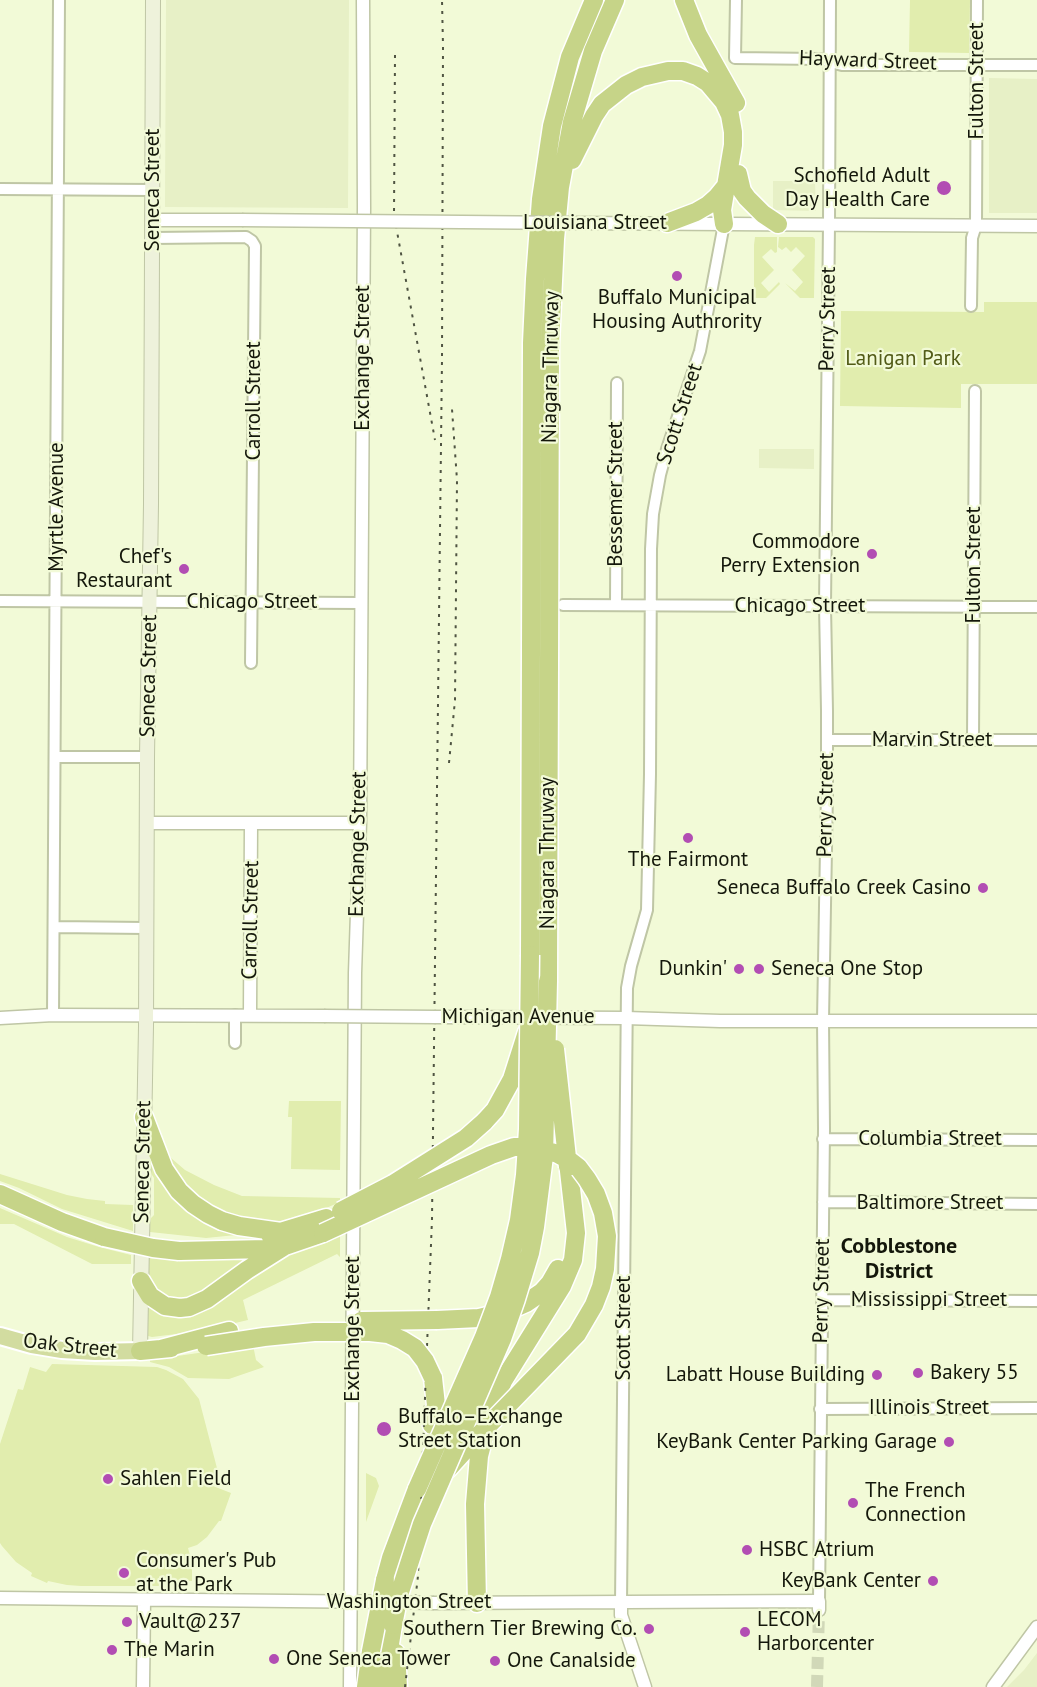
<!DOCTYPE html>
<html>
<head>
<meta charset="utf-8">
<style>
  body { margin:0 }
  canvas { display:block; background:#f2fad7 }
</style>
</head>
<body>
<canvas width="1037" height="1687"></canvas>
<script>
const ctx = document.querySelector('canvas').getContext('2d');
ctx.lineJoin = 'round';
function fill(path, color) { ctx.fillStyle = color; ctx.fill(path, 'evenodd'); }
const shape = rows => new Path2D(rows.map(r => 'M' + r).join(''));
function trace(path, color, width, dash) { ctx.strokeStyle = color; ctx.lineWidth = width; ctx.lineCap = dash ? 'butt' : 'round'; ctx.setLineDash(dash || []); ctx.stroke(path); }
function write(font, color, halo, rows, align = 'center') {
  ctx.font = font + ' "PT Sans",sans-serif'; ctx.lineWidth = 4.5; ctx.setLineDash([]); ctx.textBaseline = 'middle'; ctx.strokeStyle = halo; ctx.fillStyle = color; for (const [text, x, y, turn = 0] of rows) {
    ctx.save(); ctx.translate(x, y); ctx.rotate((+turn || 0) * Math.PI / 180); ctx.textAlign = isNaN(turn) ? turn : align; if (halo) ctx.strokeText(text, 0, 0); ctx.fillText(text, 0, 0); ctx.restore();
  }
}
fill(shape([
  [166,0,349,0,348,208,165,207],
  [989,78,1037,79,1037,213,989,213],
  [773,181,815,181,816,211,773,210],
  [759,449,814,449,814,469,759,468],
  [1037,1653,1037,1687,1007,1687,1024,1670]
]), '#e7f0c6');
fill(shape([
  [910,0,970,0,969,53,909,52],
  [755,237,777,237,777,252,775,253,771,249,762,257,774,270,761,283,769,292,779,282,780,284,766,298,754,298,754,245],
  [779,237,813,237,815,239,814,298,800,298,785,283,795,291,803,282,792,270,805,256,796,247,791,252,786,247,782,250,778,247],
  [984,302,1037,302,1037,384,961,384,961,408,840,406,841,311,984,312],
  [289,1101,341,1101,340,1170,291,1169,292,1117,288,1117],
  [158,1132,171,1158,185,1170,214,1185,242,1196,340,1198,340,1202,308,1216,289,1221,272,1223,254,1222,206,1207,175,1177],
  [154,1159,237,1230,236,1235,206,1238,150,1232,149,1220,154,1215,154,1178,150,1172,150,1160],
  [0,1174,67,1195,87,1199,105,1201,105,1204,133,1205,133,1231,62,1209,19,1188,0,1181],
  [0,1208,67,1237,99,1247,131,1255,131,1264,92,1264,14,1224,0,1224],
  [340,1232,340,1257,337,1254,243,1300,248,1320,201,1331,152,1337,148,1336,148,1307,151,1307,161,1314,173,1317,186,1315,284,1253],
  [149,1256,177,1259,217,1259,244,1257,245,1262,199,1297,169,1302,149,1282],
  [253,1345,256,1360,264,1367,229,1379,188,1378,169,1367,150,1362,150,1360],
  [52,1364,157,1367,166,1370,183,1379,199,1399,218,1472,213,1486,231,1493,221,1521,219,1521,207,1537,197,1545,188,1548,192,1563,192,1581,159,1581,159,1586,81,1586,67,1585,48,1581,47,1583,31,1576,32,1573,16,1562,2,1546,0,1543,0,1444,18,1389,23,1390,30,1367,46,1372],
  [366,1473,376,1478,379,1486,366,1522]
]), '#e1edae');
trace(shape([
  [817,1687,819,1610]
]), '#d1d8b8', 12, [12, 6]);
const minor = shape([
  [736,0,735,58,819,59,842,65,1037,65],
  [0,189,153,190],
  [152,238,246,237,252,241,255,246,251,663],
  [971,306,972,238,976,225,977,0],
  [0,601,361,603],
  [563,605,1037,607],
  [616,605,617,383],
  [827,740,1037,740],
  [973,740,975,391],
  [55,757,147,757],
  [54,927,146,928],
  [53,1015,59,0],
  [235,1043,235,1015],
  [823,1139,1037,1140],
  [823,1202,1037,1204],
  [822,1300,1037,1301],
  [820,1409,1037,1408],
  [819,1601,824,1129,823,1020,827,791,827,711,825,606,829,224,830,0],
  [621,1603,627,988,631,966,647,910,650,774,651,549,653,514,660,475,667,449,700,351,724,224]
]);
const tertiary = shape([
  [153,220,242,220],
  [572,223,1037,226],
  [147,823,360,823],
  [250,1015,251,824],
  [436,1017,626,1018,720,1021,1037,1021],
  [0,1018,53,1015,324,1016],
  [0,1598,386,1602],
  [434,1603,819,1601,819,1610],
  [621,1603,621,1615,645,1687],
  [143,1687,144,1600],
  [350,1687,355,973,360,823,364,207,363,0],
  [993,1687,1037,1627]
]);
const secondary = shape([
  [140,1351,146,1026,147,757,151,504,153,0]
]);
const trunk = shape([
  [0,1336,32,1345,62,1350,95,1352,140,1351]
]);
const motorway = shape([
  [684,0,698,35,736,103],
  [572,160,594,116,602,104,626,85,642,77,668,71,683,71,697,76,708,83,724,102,730,115,733,132,733,145,722,210,724,224],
  [738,174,742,191,747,198,763,214,778,224],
  [667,223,696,212,708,205,717,197,726,186],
  [530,955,532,343,535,279,541,199,552,126,570,57,594,0],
  [548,981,550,344,555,239,560,187,572,122,593,51,615,0],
  [144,1117,164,1169,179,1191,193,1204,208,1214,222,1221,239,1226,281,1232],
  [484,1122,495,1110,512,1079,527,1032],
  [0,1194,62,1222,104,1237],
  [270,1235,326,1218],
  [179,1251,266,1249,285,1246,323,1233],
  [141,1281,150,1296,165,1306,180,1308,189,1307,207,1299,247,1270,285,1246],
  [437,1320,479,1318,508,1311,526,1303,542,1292,550,1283,558,1269],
  [161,1349,229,1331],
  [140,1351,171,1348],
  [432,1425,436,1405,433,1378],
  [448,1469,476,1438],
  [385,1580,391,1558,417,1489],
  [477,1603,475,1504,479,1456,490,1413,503,1381,562,1286,573,1260,576,1233,569,1171],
  [396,1653,398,1687],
  [366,1687,371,1651],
  [383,1687,393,1625]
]);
trace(minor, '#bfc6a5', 14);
trace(tertiary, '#bfc6a5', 15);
trace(secondary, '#bfc6a5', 16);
trace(trunk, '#fff', 20);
trace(motorway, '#fff', 21);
trace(minor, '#fff', 10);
trace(tertiary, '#fff', 12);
trace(secondary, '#eef2db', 14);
trace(trunk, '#d2dca0', 16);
trace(motorway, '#c6d488', 18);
trace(shape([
  [395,55,394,215,435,440],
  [449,763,455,700,457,480,452,409],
  [405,1687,418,1576,432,1219,442,359,443,46,442,0]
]), '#4f5442', 2, [3, 6]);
const tertiaryBridge = shape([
  [242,220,572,223],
  [324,1016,436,1017],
  [390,1602,434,1603]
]);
const motorwayBridge = shape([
  [555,1049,568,1167],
  [341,1211,393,1184,466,1138,484,1122],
  [323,1233,491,1155,514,1147,535,1147,558,1154,569,1160,578,1167,587,1179,596,1194,603,1213,607,1236,605,1269,601,1287,594,1305,577,1334,476,1438],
  [104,1237,153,1248,179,1251],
  [361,1321,437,1320],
  [206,1346,264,1337,314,1332,370,1332,388,1334,402,1340,415,1348,425,1361,433,1378],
  [417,1489,484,1337,499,1297,510,1259,519,1220,525,1175,528,1129,530,955],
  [393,1625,399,1595,422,1524,502,1339,516,1299,530,1253,535,1227,544,1156,548,981],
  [371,1651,385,1580]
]);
trace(tertiaryBridge, '#bfc6a5', 15, []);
trace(motorwayBridge, '#fff', 21, []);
trace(tertiaryBridge, '#fff', 12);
trace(motorwayBridge, '#c6d488', 18);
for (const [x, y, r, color] of [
  [944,188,8,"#b24db3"],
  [677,276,6,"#b24db3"],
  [872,554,6,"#b24db3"],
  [184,569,6,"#b24db3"],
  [688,838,6,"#b24db3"],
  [983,888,6,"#b24db3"],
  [739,969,6,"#b24db3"],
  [759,969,6,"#b24db3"],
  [918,1373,6,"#b24db3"],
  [877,1375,6,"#b24db3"],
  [384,1429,8,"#b24db3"],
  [949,1442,6,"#b24db3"],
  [108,1479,6,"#b24db3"],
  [853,1503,6,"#b24db3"],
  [747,1550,6,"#b24db3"],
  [124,1573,6,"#b24db3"],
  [933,1581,6,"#b24db3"],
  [127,1622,6,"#b24db3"],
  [649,1629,6,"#b24db3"],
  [745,1632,6,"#b24db3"],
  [112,1650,6,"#b24db3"],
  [274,1659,6,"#b24db3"],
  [495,1661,6,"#b24db3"]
]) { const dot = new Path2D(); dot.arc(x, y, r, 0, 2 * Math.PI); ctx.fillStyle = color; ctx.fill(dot); trace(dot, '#f2fad7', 2); }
write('21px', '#14170b', '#f2fad7', [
  ["Hayward Street",868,61,2],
  ["Fulton Street",977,81,-90],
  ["Seneca Street",153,190,-90],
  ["Louisiana Street",595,223],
  ["Perry Street",828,319,-89],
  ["Exchange Street",363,358,-90],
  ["Niagara Thruway",551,367,-89],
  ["Carroll Street",254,401,-90],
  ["Scott Street",680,414,-72],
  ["Bessemer Street",616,494,-90],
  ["Myrtle Avenue",57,507,-90],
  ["Fulton Street",974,565,-90],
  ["Chicago Street",252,602],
  ["Chicago Street",800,606],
  ["Seneca Street",149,676,-89],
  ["Marvin Street",932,740],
  ["Perry Street",826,805,-89],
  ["Exchange Street",358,844,-89],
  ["Niagara Thruway",548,853,-90],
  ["Carroll Street",251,920,-89],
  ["Michigan Avenue",518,1017],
  ["Columbia Street",930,1139],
  ["Seneca Street",143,1162,-89],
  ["Baltimore Street",930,1203],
  ["Perry Street",822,1291,-89],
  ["Mississippi Street",929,1300],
  ["Scott Street",624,1328,-90],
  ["Exchange Street",353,1329,-90],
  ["Oak Street",70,1346,6],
  ["Illinois Street",929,1408],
  ["Washington Street",409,1602]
]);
write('21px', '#14170b', '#f2fad7', [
  ["Schofield Adult",930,176,"right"],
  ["Day Health Care",930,200,"right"],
  ["Buffalo Municipal",677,298,"center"],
  ["Housing Authrority",677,322,"center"],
  ["Commodore",860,542,"right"],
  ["Perry Extension",860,566,"right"],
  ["Chef's",172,557,"right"],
  ["Restaurant",172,581,"right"],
  ["The Fairmont",688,860,"center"],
  ["Seneca Buffalo Creek Casino",971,888,"right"],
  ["Dunkin'",727,969,"right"],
  ["Seneca One Stop",771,969],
  ["Bakery 55",930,1373],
  ["Labatt House Building",865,1375,"right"],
  ["Buffalo–Exchange",398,1417],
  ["Street Station",398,1441],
  ["KeyBank Center Parking Garage",937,1442,"right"],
  ["Sahlen Field",120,1479],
  ["The French",865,1491],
  ["Connection",865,1515],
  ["HSBC Atrium",759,1550],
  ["Consumer's Pub",136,1561],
  ["at the Park",136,1585],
  ["KeyBank Center",921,1581,"right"],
  ["LECOM",757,1620],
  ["Harborcenter",757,1644],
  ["Vault@237",139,1622],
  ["Southern Tier Brewing Co.",637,1629,"right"],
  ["The Marin",124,1650],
  ["One Seneca Tower",286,1659],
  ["One Canalside",507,1661]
], 'left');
write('21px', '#525b17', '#f2fad7', [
  ["Lanigan Park",903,359]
]);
write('bold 22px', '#14170b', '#f2fad7', [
  ["Cobblestone",899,1247],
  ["District",899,1272]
]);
</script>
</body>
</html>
